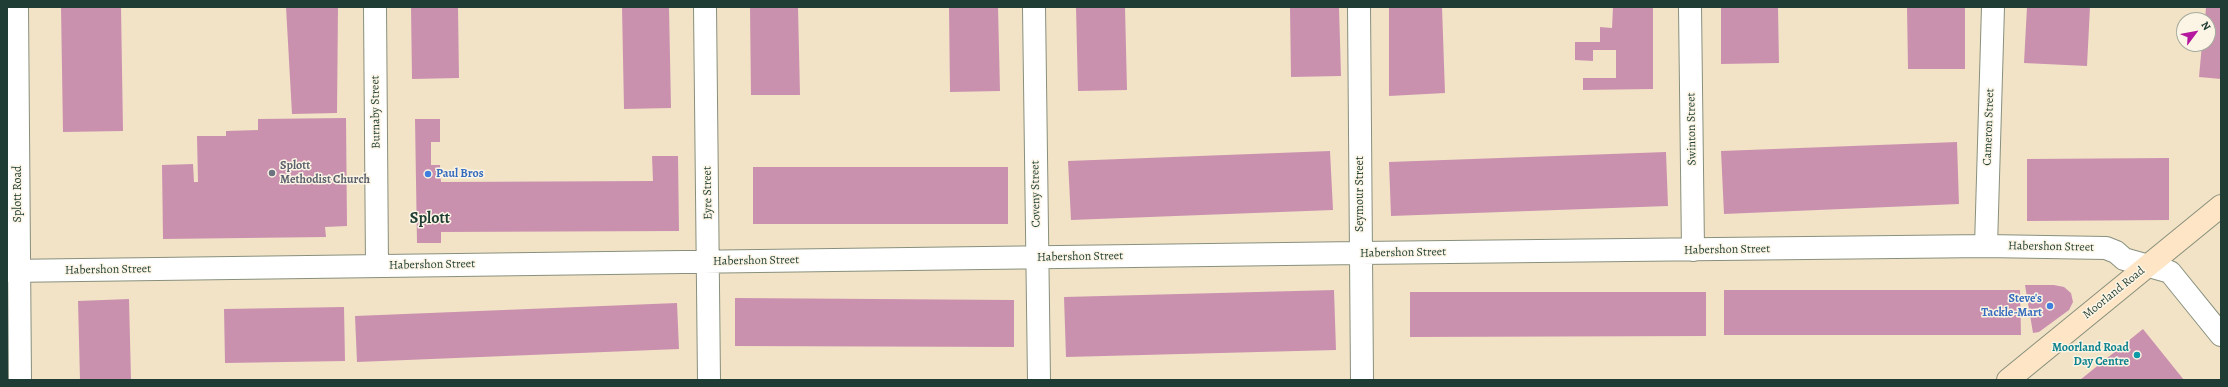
<!DOCTYPE html>
<html>
<head>
<meta charset="utf-8">
<style>
  body { margin:0 }
  #map { position:relative; width:2228px; height:387px; overflow:hidden; background:#f2e3c6; font-family:Alegreya,serif }
  canvas { display:block }
  .frame { position:absolute; inset:0; border:8px solid #1f3d34; pointer-events:none }
  .north { position:absolute; left:2176px; top:12px; width:40px; height:40px; box-sizing:border-box; background:#fcf5e5; border:1px solid #a4ab9e; border-radius:50%; rotate:58deg; font-size:11px; font-weight:700; line-height:16px; text-align:center; color:#1f3d34 }
  .north::after { content:''; display:block; margin:auto; width:14px; height:18px; background:#b5179e; clip-path:polygon(50% 0,100% 100%,50% 72%,0 100%) }
</style>
</head>
<body>
<div id="map">
<canvas width="2228" height="387"></canvas>
<div class="frame"></div>
<div class="north">N</div>
</div>
<script>
const ctx = document.querySelector('canvas').getContext('2d');
ctx.lineJoin = 'round';
function fill(path, color) { ctx.fillStyle = color; ctx.fill(path, 'evenodd'); }
const shape = rows => new Path2D(rows.map(r => 'M' + r).join(''));
function trace(path, color, width, dash) { ctx.strokeStyle = color; ctx.lineWidth = width; ctx.lineCap = dash ? 'butt' : 'round'; ctx.setLineDash(dash || []); ctx.stroke(path); }
function write(font, color, halo, rows, align = 'center') {
  ctx.font = font + ' Alegreya,serif'; ctx.lineWidth = 3; ctx.setLineDash([]); ctx.textBaseline = 'middle'; ctx.strokeStyle = halo; ctx.fillStyle = color; for (const [text, x, y, turn = 0] of rows) {
    ctx.save(); ctx.translate(x, y); ctx.rotate((+turn || 0) * Math.PI / 180); ctx.textAlign = isNaN(turn) ? turn : align; if (halo) ctx.strokeText(text, 0, 0); ctx.fillText(text, 0, 0); ctx.restore();
  }
}
fill(shape([
  [61,7,121,7,123,131,63,132],
  [286,7,338,7,337,113,292,114],
  [411,7,458,7,459,78,412,79],
  [622,7,669,7,671,108,624,109],
  [750,7,798,7,800,95,751,95],
  [949,7,998,7,1000,91,950,92],
  [1076,7,1125,7,1127,90,1078,91],
  [1290,7,1339,7,1341,76,1291,77],
  [1389,7,1442,7,1445,93,1389,96],
  [1613,7,1653,7,1653,89,1583,90,1583,78,1616,78,1616,50,1593,50,1593,61,1575,60,1575,42,1600,42,1600,27,1612,28],
  [1721,7,1778,7,1779,63,1721,64],
  [1907,7,1965,7,1965,69,1908,69],
  [2027,7,2090,7,2087,66,2024,63],
  [2206,7,2221,7,2221,79,2199,77,2202,44,2208,44,2208,20,2205,20],
  [346,118,347,226,325,227,326,237,163,239,162,165,193,164,194,182,198,182,197,136,226,136,226,131,258,130,258,119],
  [415,119,440,119,440,142,431,142,431,165,440,165,441,182,653,181,652,156,678,156,679,231,441,232,441,243,417,243],
  [1957,142,1959,204,1724,214,1721,151],
  [1330,151,1333,210,1071,220,1068,161],
  [1666,152,1668,206,1391,216,1389,162],
  [2169,158,2169,220,2027,221,2027,159],
  [753,167,1008,167,1008,224,753,224],
  [2025,285,2054,285,2064,287,2071,293,2073,302,2069,310,2039,332,2033,333],
  [1334,290,1336,350,1066,357,1064,297],
  [1724,290,2020,290,2021,335,1724,335],
  [1410,292,1706,292,1706,336,1410,337],
  [735,298,1014,300,1014,347,735,346],
  [129,299,131,380,80,380,78,301],
  [677,303,679,349,357,362,355,316],
  [344,307,345,361,225,363,224,309],
  [2143,329,2184,380,2080,380]
]), '#ca91af');
const street = shape([
  [17,7,20,380],
  [375,7,377,266],
  [705,7,709,380],
  [1034,7,1039,380],
  [1359,7,1362,380],
  [1690,7,1693,250],
  [1986,246,1993,7],
  [7,271,1360,253,1986,246,2106,248,2116,252,2124,259,2170,272,2221,335]
]);
const secondary = shape([
  [2008,380,2221,206]
]);
trace(street, '#88907d', 24);
trace(secondary, '#88907d', 24);
trace(street, '#fff', 22);
trace(secondary, '#fde5c5', 22);
for (const [x, y, r, color] of [
  [272,173,4,"#6b7280"],
  [428,174,4,"#3f7fe0"],
  [2050,306,4,"#3f7fe0"],
  [2137,355,4,"#0f9aa8"]
]) { const dot = new Path2D(); dot.arc(x, y, r, 0, 2 * Math.PI); ctx.fillStyle = color; ctx.fill(dot); trace(dot, '#fcf5e5', 1.5); }
write('12px', '#1f3d34', '#fcf5e5', [
  ["Burnaby Street",376,112,-91],
  ["Cameron Street",1989,127,-88],
  ["Swinton Street",1692,129,-91],
  ["Eyre Street",708,193,-91],
  ["Splott Road",18,194,-90],
  ["Coveny Street",1036,194,-91],
  ["Seymour Street",1360,194,-90],
  ["Habershon Street",2051,247,1],
  ["Habershon Street",1727,250,-1],
  ["Habershon Street",1403,253,-1],
  ["Habershon Street",1080,257,-1],
  ["Habershon Street",756,261,-1],
  ["Habershon Street",432,265,-1],
  ["Habershon Street",108,270,-1],
  ["Moorland Road",2114,293,-39]
]);
write('bold 12px', '#5b616d', '#fcf5e5', [
  ["Splott",280,166],
  ["Methodist Church",280,180]
], 'left');
write('bold 12px', '#366cbe', '#fcf5e5', [
  ["Paul Bros",436,174],
  ["Steve's",2042,299,"right"],
  ["Tackle-Mart",2042,313,"right"]
], 'left');
write('bold 12px', '#0d838f', '#fcf5e5', [
  ["Moorland Road",2129,348],
  ["Day Centre",2129,362]
], 'right');
write('bold 16px', '#1f3d34', '#fcf5e5', [
  ["Splott",430,219]
]);
</script>
</body>
</html>
